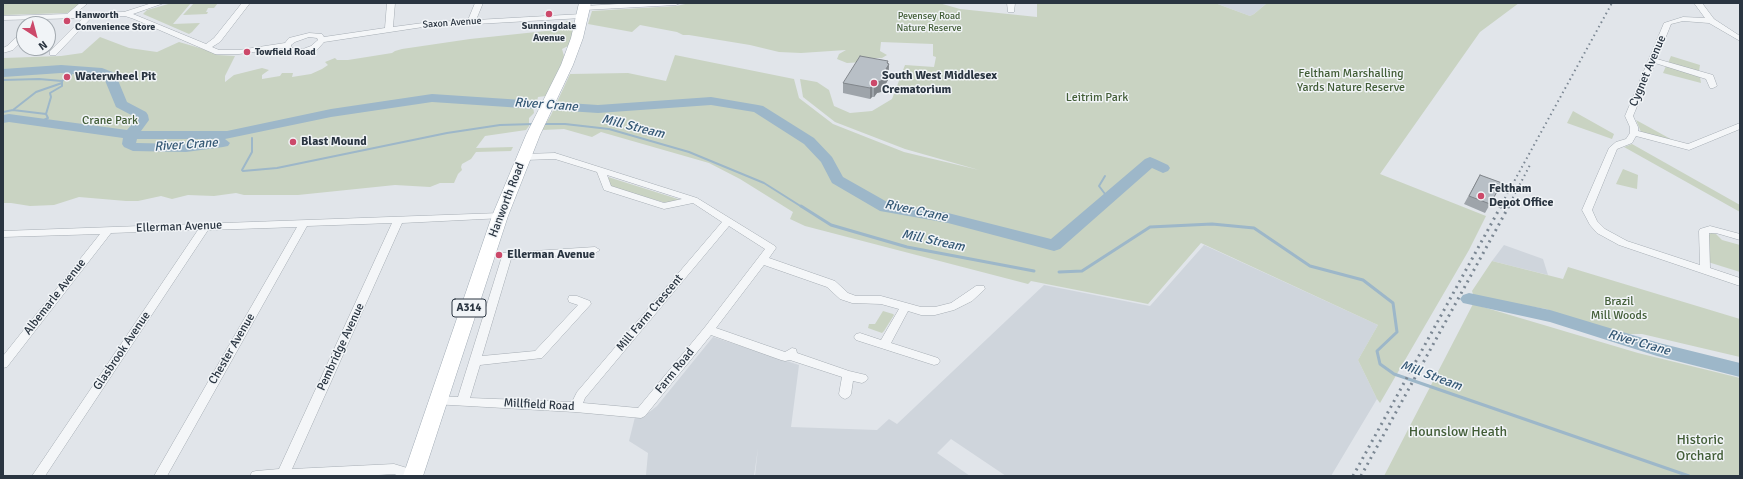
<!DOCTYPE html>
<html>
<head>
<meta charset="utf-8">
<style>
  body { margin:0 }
  #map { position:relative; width:1743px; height:479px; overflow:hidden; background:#e1e5ea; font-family:Signika,sans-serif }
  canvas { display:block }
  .frame { position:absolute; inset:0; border:4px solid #2a3541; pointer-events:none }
  .north { position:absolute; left:16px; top:16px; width:40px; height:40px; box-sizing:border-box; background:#f1f4f7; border:1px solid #a1a8ae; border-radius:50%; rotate:144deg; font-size:11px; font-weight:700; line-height:16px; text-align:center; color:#2a3541 }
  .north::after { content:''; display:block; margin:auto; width:14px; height:18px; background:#cc496a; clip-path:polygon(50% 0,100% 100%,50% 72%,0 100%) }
</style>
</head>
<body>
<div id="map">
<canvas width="1743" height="479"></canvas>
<div class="frame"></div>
<div class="north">N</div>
</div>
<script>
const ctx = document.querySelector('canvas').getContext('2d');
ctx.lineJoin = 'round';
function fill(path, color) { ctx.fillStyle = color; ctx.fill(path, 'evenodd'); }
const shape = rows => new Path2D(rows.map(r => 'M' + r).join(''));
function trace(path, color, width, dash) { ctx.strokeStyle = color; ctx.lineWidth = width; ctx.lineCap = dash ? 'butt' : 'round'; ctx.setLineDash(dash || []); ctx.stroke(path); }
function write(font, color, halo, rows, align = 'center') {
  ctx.font = font + ' Signika,sans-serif'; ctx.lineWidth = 3; ctx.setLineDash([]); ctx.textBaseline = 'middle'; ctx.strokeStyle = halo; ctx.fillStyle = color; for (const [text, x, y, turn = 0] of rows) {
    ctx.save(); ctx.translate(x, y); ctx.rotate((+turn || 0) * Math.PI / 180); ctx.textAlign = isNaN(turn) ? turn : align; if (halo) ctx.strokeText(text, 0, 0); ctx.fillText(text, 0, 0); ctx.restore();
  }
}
fill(shape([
  [1215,3,1267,3,1254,14,1250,16],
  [1204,245,1378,325,1358,360,1377,399,1331,476,1006,476,951,439,937,453,970,476,755,476,758,448,754,476,646,475,648,453,629,441,635,417,643,417,657,406,713,337,799,365,791,427,877,430,889,419,897,424,1044,285,1150,306],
  [1504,245,1543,259,1548,275,1492,261]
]), '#cfd5dc');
fill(shape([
  [3,3,80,3,71,11,67,13,3,15],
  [172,3,191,3,173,24,200,23,192,32,189,34,143,14,147,10],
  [194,3,218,3,214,8,208,8,206,12,208,12,207,14,183,15],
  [690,3,939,3,960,9,1037,17,1037,3,1215,3,1250,16,1254,14,1267,3,1519,3,1480,32,1380,174,1486,216,1469,250,1380,403,1377,399,1358,360,1378,325,1201,243,1148,304,1031,281,1028,284,805,226,790,219,793,212,740,179,709,163,601,132,592,137,564,129,542,130,551,115,570,74,628,73,666,81,675,55,794,79,799,98,833,124,904,152,979,170,905,149,835,122,803,97,800,79,817,82,829,90,834,106,850,113,872,111,892,99,905,65,934,67,936,57,933,56,933,44,881,42,880,51,887,55,882,58,871,58,864,62,847,63,837,59,839,54,846,50,801,53,779,52,750,45,689,35,683,35,677,32,640,25,632,32,588,24,592,11,676,6],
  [567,21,572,21,574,27,570,45,562,49,564,56,561,65,546,96,538,97,537,101,533,106,534,113,529,118,529,126,526,130,485,136,476,148,513,147,511,151,476,152,471,159,462,164,461,167,462,170,458,174,454,183,440,183,430,187,395,185,298,195,244,195,236,193,214,196,188,195,172,199,161,196,138,201,126,201,79,197,54,205,30,206,11,203,3,203,3,58,61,56,82,53,100,37,129,48,157,52,179,42,210,51,217,55,235,56,225,76,225,82,234,75,262,68,269,70,262,75,262,79,280,76,282,73,293,73,292,77,311,74,322,69,328,65,325,62,335,58,337,60,348,60,392,53,395,51,402,49,470,39,555,30],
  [1671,56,1700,65,1699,71,1668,63],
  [1666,66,1700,77,1701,83,1663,73],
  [1573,111,1614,134,1612,139,1567,123],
  [1636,120,1678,143,1641,132],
  [1632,144,1740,205,1740,212,1624,147],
  [1623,169,1638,175,1637,189,1616,184],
  [608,177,681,200,666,203,611,187],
  [1711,233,1716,234,1722,240,1740,245,1740,272,1708,262,1709,235],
  [1492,261,1563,279,1568,267,1740,319,1740,357,1642,334,1617,334,1546,309,1474,297,1472,291],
  [1473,304,1638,353,1740,378,1740,476,1384,476],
  [883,311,893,314,894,315,884,331,882,333,868,328,869,324,875,324]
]), '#c9d3c2');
trace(shape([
  [3,80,39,79,62,81],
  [13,110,36,92,62,83],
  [3,112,13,110,46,114],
  [44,120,48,118,46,114,51,97,50,93,62,86,62,81,71,75,72,70],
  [543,124,565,124,609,129,689,152,764,183,802,207],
  [252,138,252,152,242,170,243,171,277,168,447,133,500,125,534,124],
  [1105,176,1099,186,1108,198]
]), '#9db7c9', 2);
trace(shape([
  [801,206,831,225,907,247,1034,271],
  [1059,272,1082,271,1150,227,1212,224,1254,228,1310,266,1363,280,1393,303,1397,332,1377,351,1380,364,1394,374,1689,476]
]), '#9db7c9', 3);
fill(shape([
  [61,65,102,68,115,73,127,102,146,112,148,115,149,120,141,131,227,131,331,109,432,94,598,105,711,97,758,105,763,106,814,138,832,157,843,177,889,203,948,213,1051,239,1145,159,1150,157,1155,159,1168,165,1170,168,1168,171,1163,173,1152,168,1060,249,1054,251,948,223,880,211,832,183,821,162,804,144,754,112,711,105,598,113,432,102,331,117,225,139,230,143,228,146,223,147,186,152,133,151,124,147,122,144,123,138,9,122,3,123,3,115,9,114,127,130,134,122,135,117,116,107,104,78,99,76,61,73,3,77,3,69,61,65],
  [137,139,219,139,186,144,136,143,137,139],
  [1469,293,1550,310,1659,343,1740,363,1740,377,1657,356,1550,322,1463,303,1460,299,1463,295,1469,293]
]), '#9db7c9');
const street = shape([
  [80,3,88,3,76,13,124,12,152,3,164,3,133,14,206,44,214,38,242,3,250,3,220,42,212,47,219,50,239,50,285,43,289,38,309,33,322,34,324,37,385,28,387,3,395,3,393,27,423,23,468,20,475,3,483,3,476,20,582,14,586,16,582,18,423,27,324,42,317,50,303,53,286,52,284,48,239,54,215,54,134,19,125,16,92,17,56,55,50,55,50,51,83,18,3,20,3,16,67,14,80,3],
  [309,37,317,38,318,40,311,46,303,49,292,48,291,45,295,42,309,37],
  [635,3,680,3,676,5,584,10,580,8,584,6,635,3],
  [1007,3,1015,3,1014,12,1008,12,1007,3],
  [1694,3,1702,3,1714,19,1740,36,1740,41,1709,23,1683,21,1671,24,1657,59,1713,75,1717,86,1713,88,1710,88,1706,79,1655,63,1633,116,1638,127,1638,131,1688,144,1740,123,1740,129,1689,150,1636,136,1632,143,1617,149,1592,210,1597,221,1605,229,1627,241,1700,265,1699,231,1700,229,1710,226,1740,234,1740,240,1716,233,1709,233,1710,268,1740,278,1740,286,1619,245,1597,233,1590,225,1582,210,1609,148,1616,142,1626,139,1630,133,1630,127,1625,116,1664,23,1683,17,1705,18,1694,3],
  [21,33,24,33,24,39,13,50,3,53,3,48,7,46,21,33],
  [555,153,697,198,775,246,776,248,769,258,835,281,848,293,856,296,881,296,921,307,935,307,951,303,976,286,984,286,985,289,972,301,954,310,935,315,921,315,908,311,891,343,938,358,940,361,938,364,934,365,856,340,854,337,856,334,860,333,881,340,899,309,881,304,852,303,840,299,827,287,764,265,716,328,785,352,792,348,796,349,797,353,849,371,866,375,868,378,866,381,862,383,853,381,851,394,849,397,845,399,841,397,839,394,842,377,790,360,785,361,781,360,711,335,645,416,641,418,575,412,433,404,431,401,433,398,437,396,458,397,503,253,595,247,600,250,595,253,511,259,482,356,535,351,578,305,569,302,568,299,569,296,577,296,590,301,591,304,542,358,480,365,470,398,572,402,577,392,722,222,693,203,664,209,604,190,597,172,555,159,524,160,519,157,524,154,555,153],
  [607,175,682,199,664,203,611,186,607,175],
  [729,226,765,249,705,327,638,408,583,403,585,398,729,226],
  [500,213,503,214,505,216,503,218,402,223,292,469,394,464,417,471,419,476,399,476,394,474,363,476,250,476,252,472,256,471,279,469,392,223,307,226,167,476,154,476,297,227,208,230,45,476,32,476,198,230,111,233,7,367,3,368,3,356,100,234,3,237,3,231,500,213]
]);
const primary = shape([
  [579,3,591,3,583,38,573,65,540,135,508,216,423,476,403,476,492,216,526,135,561,65,571,38,579,3]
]);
trace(street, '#a6adb4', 1);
trace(primary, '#a1abb5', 1);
fill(street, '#f4f6f8');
fill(primary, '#fff');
trace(shape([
  [1500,207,1612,3],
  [1508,207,1530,165]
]), '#7b8793', 2, [1.5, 3.5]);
trace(shape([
  [1353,476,1501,206],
  [1361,476,1509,206]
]), '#7b8793', 3, [2, 4.5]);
fill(shape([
  [889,64,888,80,881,92,877,93,874,97,872,97,870,99,843,93,843,83],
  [1480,175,1502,183,1485,213,1464,204]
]), '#9ea4aa');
fill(shape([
  [888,61,888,66,889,64,888,80,881,92,877,93,874,97,874,87],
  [872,86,872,97,870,99,870,88]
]), '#81868b');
const building = shape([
  [860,56,888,61,887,63,889,64,886,69,888,70,881,81,877,82,874,87,872,86,870,88,843,83,860,56],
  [1480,175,1502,183,1490,204,1469,196,1480,175]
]);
fill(building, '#b8bfc6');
trace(building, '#81868b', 1);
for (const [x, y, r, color] of [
  [549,14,4,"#cc496a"],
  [67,21,4,"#cc496a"],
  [247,52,4,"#cc496a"],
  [67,77,4,"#cc496a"],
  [874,83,4,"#cc496a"],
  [293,142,4,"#cc496a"],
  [1481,196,4,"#cc496a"],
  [499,255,4,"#cc496a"]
]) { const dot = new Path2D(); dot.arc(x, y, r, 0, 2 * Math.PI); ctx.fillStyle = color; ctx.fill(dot); trace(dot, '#f1f4f7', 1.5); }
write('bold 10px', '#2a3541', '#f1f4f7', [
  ["Hanworth",75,15],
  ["Convenience Store",75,27],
  ["Sunningdale",549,26,"center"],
  ["Avenue",549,38,"center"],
  ["Towfield Road",255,52]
], 'left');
write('10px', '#425d37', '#f1f4f7', [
  ["Pevensey Road",929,16],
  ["Nature Reserve",929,28]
]);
write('10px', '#2a3541', '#f1f4f7', [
  ["Saxon Avenue",452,23,-4]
]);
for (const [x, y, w] of [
  [469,308,34]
]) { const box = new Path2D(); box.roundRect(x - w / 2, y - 9, w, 18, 3); ctx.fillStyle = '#f1f4f7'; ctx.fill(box); trace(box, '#2a3541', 1); }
write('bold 11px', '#2a3541', null, [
  ["A314",469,308]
]);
write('12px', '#2a3541', '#f1f4f7', [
  ["Cygnet Avenue",1648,71,-67],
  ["Hanworth Road",507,200,-69],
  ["Ellerman Avenue",179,227,-2],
  ["Albemarle Avenue",55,297,-52],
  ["Mill Farm Crescent",650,313,-50],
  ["Pembridge Avenue",341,347,-65],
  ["Chester Avenue",232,349,-60],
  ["Glasbrook Avenue",122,351,-56],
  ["Farm Road",675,371,-51],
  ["Millfield Road",539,405,3]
]);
write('12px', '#425d37', '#f1f4f7', [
  ["Feltham Marshalling",1351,74],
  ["Yards Nature Reserve",1351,88],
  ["Leitrim Park",1097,98],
  ["Crane Park",110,121],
  ["Brazil",1619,302],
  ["Mill Woods",1619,316]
]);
write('bold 12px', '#2a3541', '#f1f4f7', [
  ["South West Middlesex",882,76],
  ["Crematorium",882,90],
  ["Waterwheel Pit",75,77],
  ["Blast Mound",301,142],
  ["Feltham",1489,189],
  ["Depot Office",1489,203],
  ["Ellerman Avenue",507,255]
], 'left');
write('italic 13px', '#345875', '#f1f4f7', [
  ["River Crane",546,105,4],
  ["Mill Stream",633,127,14],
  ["River Crane",186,145,-4],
  ["River Crane",916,211,12],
  ["Mill Stream",933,241,12],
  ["River Crane",1639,343,16],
  ["Mill Stream",1431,376,20]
]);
write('14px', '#425d37', '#f1f4f7', [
  ["Hounslow Heath",1458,432],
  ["Historic",1700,440],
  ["Orchard",1700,456]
]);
</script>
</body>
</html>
